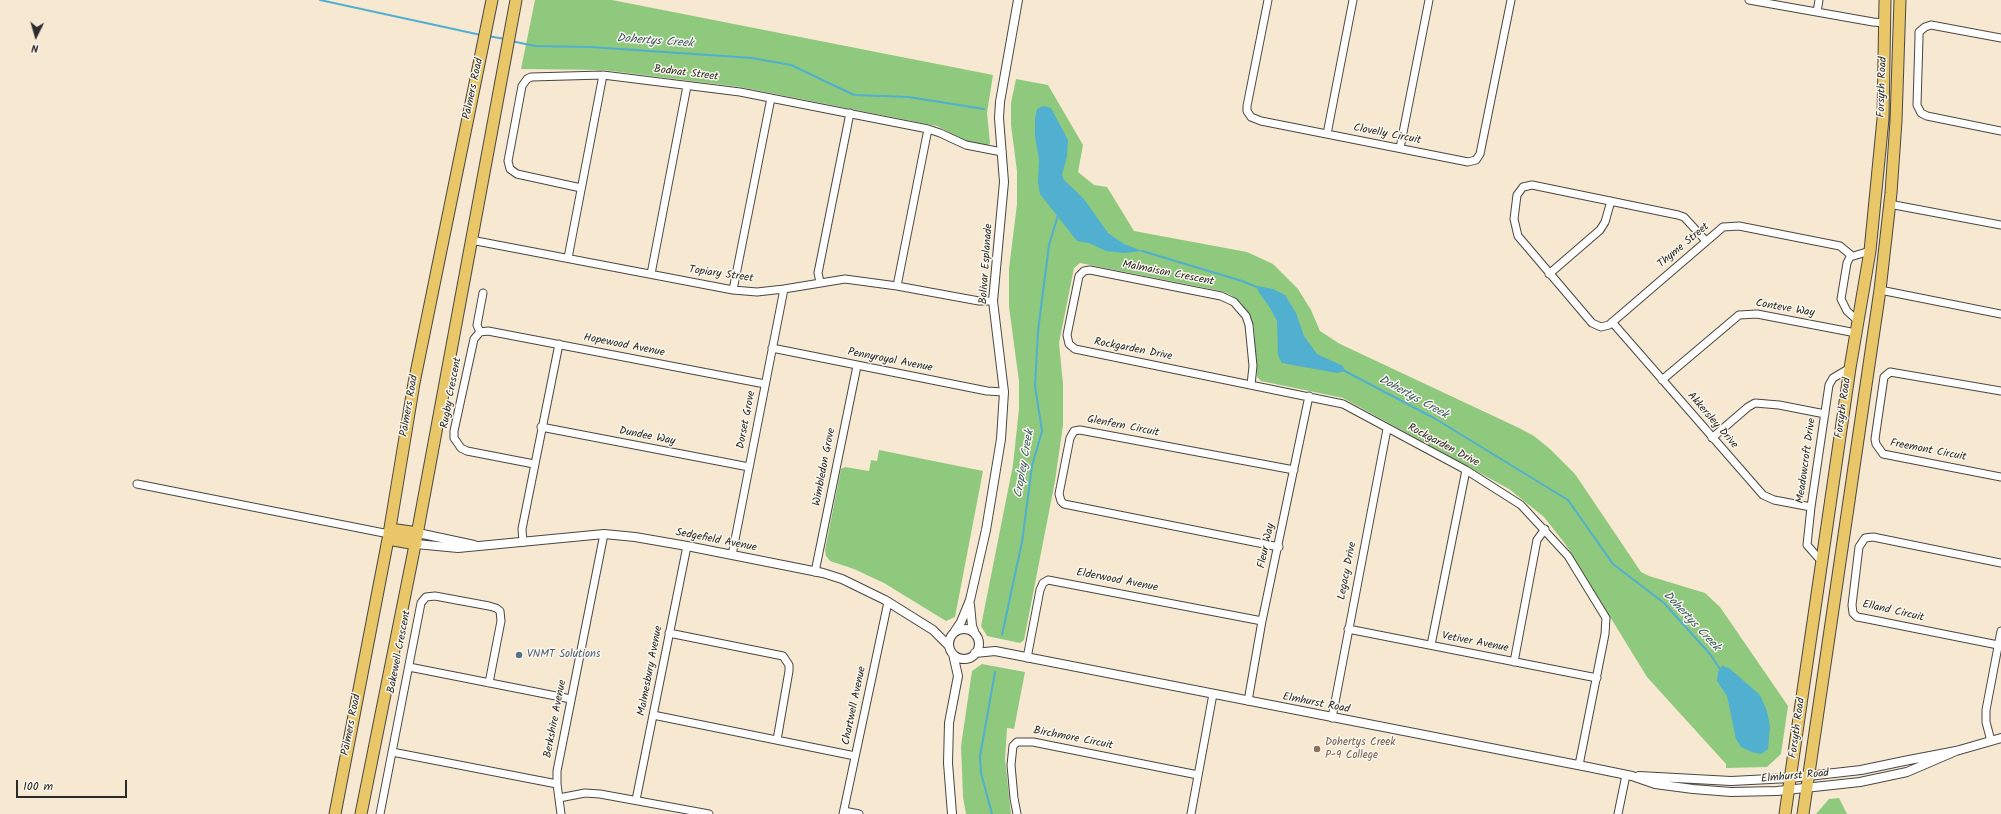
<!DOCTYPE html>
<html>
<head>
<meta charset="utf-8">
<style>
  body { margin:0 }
  #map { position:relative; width:2001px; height:814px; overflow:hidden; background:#f6e8d1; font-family:Kalam,sans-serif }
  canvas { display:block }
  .north { position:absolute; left:16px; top:16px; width:40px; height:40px; -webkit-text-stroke:3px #fbf7ec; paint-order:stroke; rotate:185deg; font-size:11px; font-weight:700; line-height:16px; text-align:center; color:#2b2b2b }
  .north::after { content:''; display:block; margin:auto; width:14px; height:18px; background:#2b2b2b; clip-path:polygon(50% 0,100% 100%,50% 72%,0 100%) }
  .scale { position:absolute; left:16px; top:780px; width:111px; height:18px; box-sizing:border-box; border:2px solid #2b2b2b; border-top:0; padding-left:5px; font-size:12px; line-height:14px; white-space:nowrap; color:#2b2b2b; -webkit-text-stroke:3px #fbf7ec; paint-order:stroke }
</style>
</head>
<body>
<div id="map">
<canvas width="2001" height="814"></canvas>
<div class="north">N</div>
<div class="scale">100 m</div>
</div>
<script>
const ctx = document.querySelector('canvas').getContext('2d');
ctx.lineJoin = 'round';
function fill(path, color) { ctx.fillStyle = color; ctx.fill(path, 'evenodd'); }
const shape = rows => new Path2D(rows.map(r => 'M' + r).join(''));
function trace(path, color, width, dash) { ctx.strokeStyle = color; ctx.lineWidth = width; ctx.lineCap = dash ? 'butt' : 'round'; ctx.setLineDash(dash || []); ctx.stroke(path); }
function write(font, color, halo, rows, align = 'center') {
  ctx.font = font + ' Kalam,sans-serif'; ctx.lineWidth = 3; ctx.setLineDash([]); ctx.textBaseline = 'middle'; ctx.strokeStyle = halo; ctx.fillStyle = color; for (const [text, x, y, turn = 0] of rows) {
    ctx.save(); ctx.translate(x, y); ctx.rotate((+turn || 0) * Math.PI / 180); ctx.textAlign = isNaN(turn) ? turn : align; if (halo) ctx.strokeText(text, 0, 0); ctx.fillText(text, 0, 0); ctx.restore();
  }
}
fill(shape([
  [535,0,612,0,993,75,987,113,990,143,988,146,968,142,937,126,740,87,604,70,521,69],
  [1016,79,1048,85,1083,145,1078,172,1094,185,1107,187,1134,231,1247,252,1273,264,1298,289,1311,310,1320,331,1340,344,1519,428,1534,436,1550,449,1575,474,1641,572,1649,576,1705,593,1720,607,1788,706,1781,754,1767,767,1726,768,1726,764,1647,677,1566,545,1544,517,1509,489,1343,398,1261,381,1257,377,1254,327,1250,317,1241,303,1231,295,1221,291,1080,263,1074,268,1059,343,1063,384,1063,425,1055,481,1024,640,1020,643,987,636,981,626,1013,465,1019,409,1019,381,1009,307,1009,269,1017,204,1017,171,1011,125,1011,103],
  [879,450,983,471,955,617,946,621,884,583,854,569,830,561,826,556,825,550,841,469,845,467,869,471,871,460,877,461],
  [982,664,1025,672,1014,729,1007,728,1005,759,1011,814,966,814,963,797,961,746,972,671],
  [1839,798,1847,814,1816,814,1829,799]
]), '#8fc97d');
fill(shape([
  [1043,106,1051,108,1068,140,1067,156,1062,175,1064,180,1084,199,1108,233,1124,244,1142,251,1124,253,1106,251,1089,243,1077,241,1040,194,1038,183,1039,160,1035,136,1035,118,1037,109],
  [1258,286,1273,289,1285,295,1296,313,1304,336,1317,354,1343,366,1345,371,1337,373,1282,363,1278,356,1277,321,1270,308,1258,291],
  [1722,666,1729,668,1760,695,1767,711,1770,727,1768,749,1761,754,1752,752,1741,747,1736,739,1727,696,1717,681,1718,672]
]), '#51afcf');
trace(shape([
  [320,0,481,35],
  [488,36,505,39],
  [511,41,535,46,591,47,752,58,791,65,854,95,909,97,984,109],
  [1142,251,1242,281,1259,288],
  [1343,370,1434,418,1568,500,1613,564,1664,603,1710,654,1720,669],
  [1002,635,1022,542,1032,466,1042,431,1035,386,1038,331,1049,245,1058,215],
  [992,814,981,773,980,756,995,672]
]), '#51afcf', 2);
const minor = shape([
  [1268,0,1247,106,1247,111,1251,117,1261,121,1468,162,1476,160,1480,154,1511,0],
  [1749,0,1873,22,1885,23],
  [1817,12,1819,0],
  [2001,38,1931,25,1925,27,1919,32,1919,38,1917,105,1921,113,1927,116,2001,131],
  [1327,134,1353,0],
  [1400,148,1429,0],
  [581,188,517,174,510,169,508,161,522,86,527,79,531,77,603,75,740,92,928,129,940,133,966,145,1002,152],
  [1889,204,2001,225],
  [471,240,733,290,757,292,784,289,845,279,897,286,979,301,993,301],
  [1706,241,1684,217,1678,215,1532,185,1523,187,1517,195,1514,219,1518,236,1592,323,1601,327,1609,325,1723,227,1739,226,1840,246,1852,256],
  [568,258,603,75],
  [651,274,687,86],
  [1549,274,1600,230,1605,222,1611,201],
  [820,282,818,273,850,113],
  [897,286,928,129],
  [733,290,771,98],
  [1880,290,2001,314],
  [483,293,477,325,480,332,474,339,454,431,454,438,461,448,467,451,534,464],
  [1858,321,1847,311,1841,299,1847,263,1850,257,1870,251],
  [1612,322,1763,495,1774,500,1811,507],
  [480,332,488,331,765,384],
  [772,348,987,391,1004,392],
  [1662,380,1739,315,1757,314,1856,333],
  [1251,385,1253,366,1249,325,1246,316,1234,302,1221,296,1090,270,1084,271,1079,276,1067,335,1069,344,1075,349,1343,404,1466,470,1521,505,1568,556,1606,618,1605,634,1579,765],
  [2001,391,1890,372,1884,377,1875,439,1876,444,1883,454,2001,477],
  [541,427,749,467],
  [1712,438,1748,407,1755,403,1779,405,1825,414],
  [137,484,389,534],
  [523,542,522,529,559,344],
  [1279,547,1064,504,1061,501,1059,494,1070,438,1074,431,1080,430,1294,470],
  [732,555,784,289],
  [1822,562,1807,545,1811,507,1829,385,1833,378,1850,368],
  [815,572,857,366],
  [1348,629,1597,678],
  [669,633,783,656,789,665,789,671,777,740],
  [1431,645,1466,470],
  [1998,645,1863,618,1857,617,1853,613,1852,605,1859,547,1865,538,1873,537,2001,563],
  [1027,658,1040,590,1043,583,1048,580,1262,621],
  [1514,662,1537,540,1545,529],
  [409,667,571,699],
  [1248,701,1262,621,1309,396],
  [653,715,855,756],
  [1332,718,1387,429],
  [1991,741,1986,722,1986,710,2001,631],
  [392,752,557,784],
  [559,798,585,793,600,794,709,814],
  [636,800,687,546],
  [844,811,859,814],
  [380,814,421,603,426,597,435,596,489,606,496,608,500,611,501,621,489,683],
  [561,814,557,784,557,771,604,534],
  [843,814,888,602],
  [1017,814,1014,798,1011,765,1013,746,1017,742,1033,742,1198,775],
  [1191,814,1213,694],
  [1618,814,1626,775]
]);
const tertiary = shape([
  [418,533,474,545],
  [416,544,458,548,604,534,635,537,687,546,823,573,842,579,885,600,933,630,949,646],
  [970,605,972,626,975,634],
  '949 644a15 15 0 1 1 30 0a15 15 0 1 1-30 0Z',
  [955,631,961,622,970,600,986,530,1001,439,1004,392,993,301,1004,182,999,118,1000,102,1018,0],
  [975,653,995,651,1588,767,1632,776,1655,784,1693,789,1731,792,1777,791,1860,782,1907,772,1956,751],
  [1639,776,1731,781,1790,778,1861,770,1904,761,1956,751,2001,738],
  [952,814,948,763,949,723,958,676,953,654]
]);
const trunk = shape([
  [390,529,418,533],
  [388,539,416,544],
  [335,814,389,534,414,383,492,0],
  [361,814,416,540,516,0],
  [1785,814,1850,368,1870,251,1883,119,1885,0],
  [1803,814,1880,290,1891,193,1896,121,1900,0]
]);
trace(minor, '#494744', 9);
trace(tertiary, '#494744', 10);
trace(trunk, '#494744', 13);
trace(minor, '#fff', 7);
trace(tertiary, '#fff', 8);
trace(trunk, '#e9c769', 11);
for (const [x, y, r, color] of [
  [519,655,4,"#5c6f8a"],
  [1317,749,4,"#8d6e63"]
]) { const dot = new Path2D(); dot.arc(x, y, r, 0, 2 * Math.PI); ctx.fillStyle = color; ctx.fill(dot); trace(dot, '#fbf7ec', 1.5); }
write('11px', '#2b2b2b', '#fbf7ec', [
  ["Bodnat Street",686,74,7],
  ["Forsyth Road",1883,87,-88],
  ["Palmers Road",474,89,-78],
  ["Clovelly Circuit",1387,135,11],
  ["Thyme Street",1684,246,-40],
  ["Bolivar Esplanade",987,264,-86],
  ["Malmaison Crescent",1168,274,11],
  ["Topiary Street",721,275,8],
  ["Conteve Way",1785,309,10],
  ["Hopewood Avenue",624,346,11],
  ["Rockgarden Drive",1133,350,11],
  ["Pennyroyal Avenue",890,361,11],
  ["Rugby Crescent",452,393,-79],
  ["Palmers Road",410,406,-80],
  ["Forsyth Road",1844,408,-82],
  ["Dorset Grove",747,420,-79],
  ["Akkersley Drive",1712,421,49],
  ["Glenfern Circuit",1123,427,11],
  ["Dundee Way",647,437,11],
  ["Rockgarden Drive",1443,446,28],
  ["Freemont Circuit",1928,451,11],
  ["Meadowcroft Drive",1807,461,-82],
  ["Wimbledon Grove",825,467,-79],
  ["Sedgefield Avenue",716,541,11],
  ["Fleur Way",1267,546,-78],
  ["Legacy Drive",1348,571,-79],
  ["Elderwood Avenue",1117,581,11],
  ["Elland Circuit",1893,612,13],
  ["Vetiver Avenue",1475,643,11],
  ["Bakewell Crescent",400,652,-79],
  ["Malmesbury Avenue",651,671,-79],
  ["Elmhurst Road",1316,704,11],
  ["Chartwell Avenue",855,706,-78],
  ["Berkshire Avenue",556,719,-79],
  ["Palmers Road",352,725,-79],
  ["Forsyth Road",1798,728,-82],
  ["Birchmore Circuit",1073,739,11],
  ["Elmhurst Road",1795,777,-5]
]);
write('11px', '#4e5e75', '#fbf7ec', [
  ["VNMT Solutions",527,655]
], 'left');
write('11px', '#785e54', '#fbf7ec', [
  ["Dohertys Creek",1325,743],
  ["P-9 College",1325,756]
], 'left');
write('italic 12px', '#385964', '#fbf7ec', [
  ["Dohertys Creek",655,42,4],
  ["Dohertys Creek",1413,398,29],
  ["Cropley Creek",1025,464,-80],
  ["Dohertys Creek",1691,622,47]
]);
</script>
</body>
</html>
